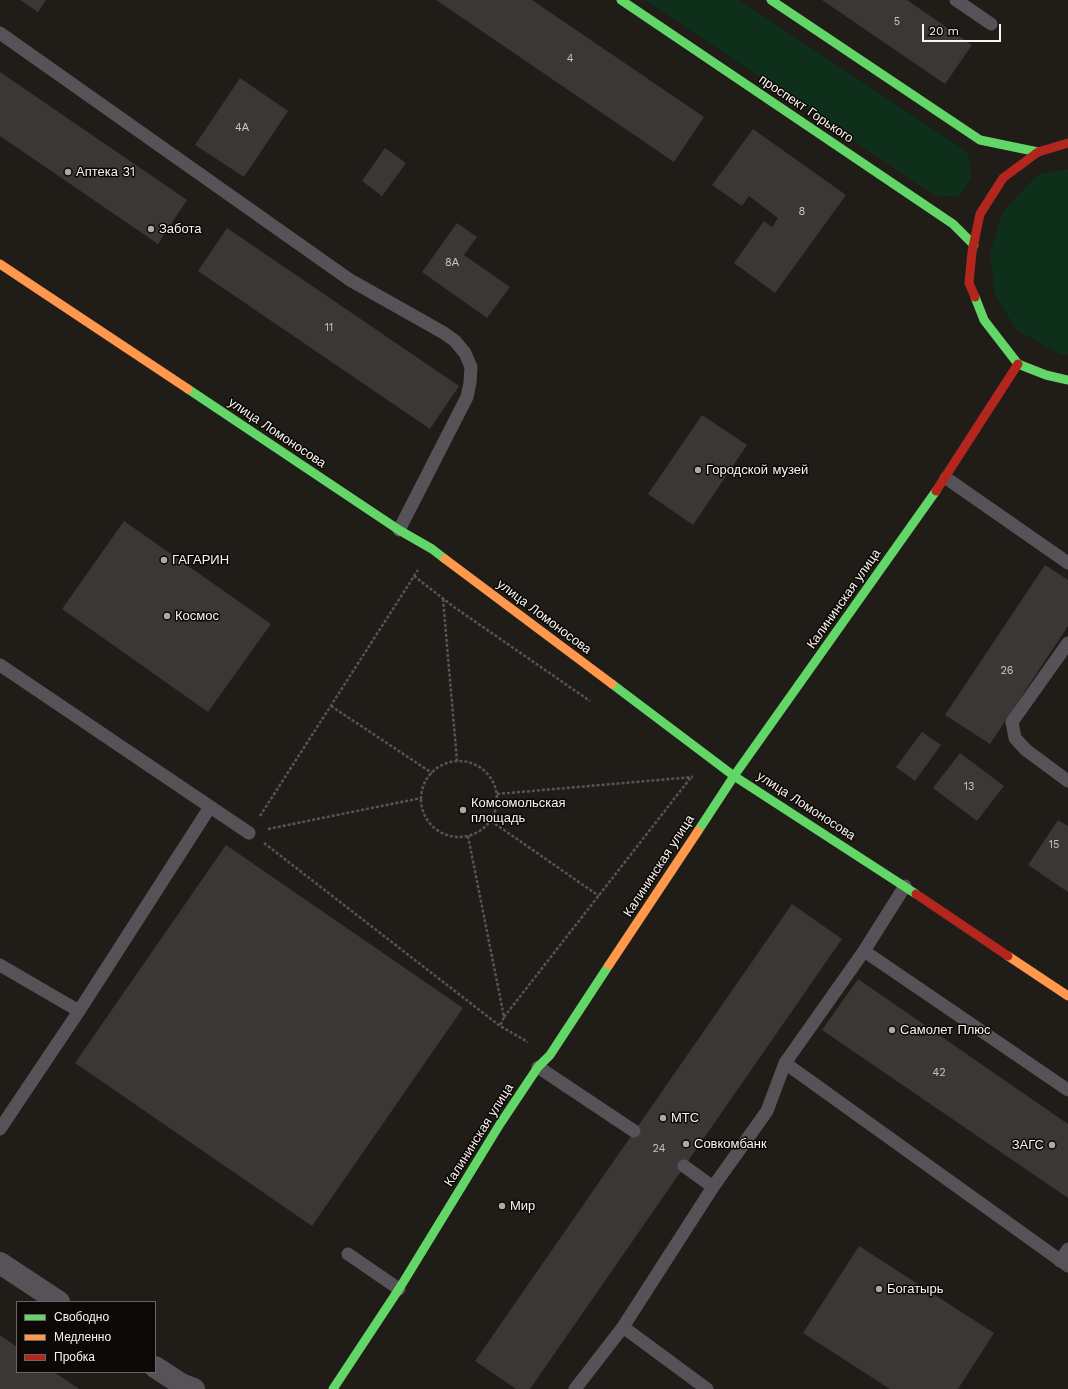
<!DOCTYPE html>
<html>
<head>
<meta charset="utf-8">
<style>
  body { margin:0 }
  #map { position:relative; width:1068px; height:1389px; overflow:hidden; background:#201d18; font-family:"Work Sans",sans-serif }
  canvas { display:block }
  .legend { position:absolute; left:16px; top:1301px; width:140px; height:72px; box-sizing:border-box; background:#0b0805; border:1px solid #6a6662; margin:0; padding:5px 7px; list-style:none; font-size:12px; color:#f9f4ee }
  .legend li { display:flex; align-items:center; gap:8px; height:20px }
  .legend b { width:20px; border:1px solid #6a6662 }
  .scale { position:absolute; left:922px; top:24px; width:79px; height:18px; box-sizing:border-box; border:2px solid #f9f4ee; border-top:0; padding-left:5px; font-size:12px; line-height:14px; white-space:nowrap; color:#f9f4ee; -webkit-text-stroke:3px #0b0805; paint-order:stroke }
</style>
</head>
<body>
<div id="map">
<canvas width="1068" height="1389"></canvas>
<ul class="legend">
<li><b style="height:5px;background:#63d668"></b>Свободно</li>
<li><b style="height:5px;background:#ff974d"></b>Медленно</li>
<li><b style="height:5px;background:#b3261e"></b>Пробка</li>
</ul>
<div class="scale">20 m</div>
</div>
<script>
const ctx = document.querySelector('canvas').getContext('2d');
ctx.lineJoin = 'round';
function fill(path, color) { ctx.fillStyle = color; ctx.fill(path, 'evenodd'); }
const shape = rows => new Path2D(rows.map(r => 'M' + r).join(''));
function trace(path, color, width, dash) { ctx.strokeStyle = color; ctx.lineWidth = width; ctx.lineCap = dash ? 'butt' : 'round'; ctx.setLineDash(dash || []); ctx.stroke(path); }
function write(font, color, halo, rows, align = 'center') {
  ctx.font = font + ' "Work Sans",sans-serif'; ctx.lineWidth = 3; ctx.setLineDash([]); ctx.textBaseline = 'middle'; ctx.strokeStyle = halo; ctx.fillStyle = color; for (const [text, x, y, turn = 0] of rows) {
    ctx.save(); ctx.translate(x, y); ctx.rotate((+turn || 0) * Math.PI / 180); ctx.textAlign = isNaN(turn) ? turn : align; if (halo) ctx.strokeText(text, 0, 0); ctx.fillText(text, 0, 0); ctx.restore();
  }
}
fill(shape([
  [646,0,738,0,967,152,972,177,959,197,934,195],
  [1068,169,1068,355,1060,354,1017,330,995,296,990,255,1002,213,1037,175]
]), '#0e301b');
fill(shape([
  [20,0,46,0,38,12],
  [436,0,532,0,704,117,674,162],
  [822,0,907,0,972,45,945,84],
  [0,72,187,200,158,244,0,136],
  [240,78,288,111,244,177,195,145],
  [753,129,846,195,775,293,734,263,764,221,772,227,778,218,749,196,742,206,712,185],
  [385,148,406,163,382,196,362,181],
  [457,223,477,237,464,255,510,287,487,318,422,272],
  [227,228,459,386,430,429,198,271],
  [702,415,747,445,693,525,648,494],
  [124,521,271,624,208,712,62,609],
  [1045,565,1068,580,1068,626,990,744,945,715],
  [922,732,941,745,915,781,896,767],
  [960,753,1004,786,977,821,933,788],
  [1058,820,1068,826,1068,892,1028,865],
  [226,845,463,1008,312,1226,75,1063],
  [792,904,842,939,530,1389,516,1389,475,1361],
  [858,979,1068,1124,1068,1198,822,1030],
  [859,1246,994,1333,958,1389,890,1389,803,1333],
  [0,1335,17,1347,17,1372,54,1372,79,1389,0,1389]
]), '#3a3734');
trace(shape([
  [414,576,454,607,590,701],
  [443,599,457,761],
  [331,706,432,773],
  '421 799a38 38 0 1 1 76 0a38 38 0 1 1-76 0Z',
  [497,794,693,777],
  [260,816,418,570],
  [491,821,599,896],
  [268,829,421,798],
  [468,836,504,1017,500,1026],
  [264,843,500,1026,528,1042],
  [504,1017,692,776]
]), '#585456', 2.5, [3, 2]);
trace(shape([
  [956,0,991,24],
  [0,33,350,280,444,333,455,341,465,353,471,367,470,383,467,397,399,530],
  [946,478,1068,563],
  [1068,643,1012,722,1015,738,1026,750,1068,781],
  [0,665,249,833],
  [864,951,1068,1090],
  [0,965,79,1011,0,1129],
  [79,1011,210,807],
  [785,1063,1068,1266],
  [538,1067,634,1131],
  [684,1166,713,1187],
  [348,1254,399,1289],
  [1060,1261,1068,1249],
  [623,1327,707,1389],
  [575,1389,623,1327,713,1187,767,1111,785,1063,864,951,905,886]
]), '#575258', 13);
trace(shape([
  [0,1263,59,1302],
  [155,1367,181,1384,194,1389]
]), '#575258', 22);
trace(shape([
  [621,0,953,224,974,245],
  [771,0,980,140,1038,152],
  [975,297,984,320,1018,364,1046,375,1068,380],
  [188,389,399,530,432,549,445,559],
  [612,684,734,776,916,894],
  [698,831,734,776,936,491],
  [333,1389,399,1289,500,1124,538,1067,550,1055,609,965]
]), '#63d668', 9);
trace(shape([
  [0,264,188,389],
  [445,559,612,684],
  [1008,956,1068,996],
  [609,965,698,831]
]), '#ff974d', 9);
trace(shape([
  [975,297,969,283,972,252,980,214,1003,178,1038,152,1068,143],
  [936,491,1018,364],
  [916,894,1008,956]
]), '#b3261e', 9);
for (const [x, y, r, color] of [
  [68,172,4,"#ada9a3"],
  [151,229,4,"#ada9a3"],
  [698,470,4,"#ada9a3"],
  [164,560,4,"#ada9a3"],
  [167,616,4,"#ada9a3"],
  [463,810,4,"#ada9a3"],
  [892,1030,4,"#ada9a3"],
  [663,1118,4,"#ada9a3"],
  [686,1144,4,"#ada9a3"],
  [1052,1145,4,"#ada9a3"],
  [502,1206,4,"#ada9a3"],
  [879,1289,4,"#ada9a3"]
]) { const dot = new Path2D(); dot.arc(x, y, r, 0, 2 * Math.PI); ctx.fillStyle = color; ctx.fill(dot); trace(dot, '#0b0805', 1.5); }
write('11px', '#c9c5c0', null, [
  ["5",897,22],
  ["4",570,59],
  ["4А",242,128],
  ["8",802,212],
  ["8А",452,263],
  ["11",329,328],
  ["26",1007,671],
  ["13",969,787],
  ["15",1054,845],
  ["42",939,1073],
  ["24",659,1149]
]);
write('13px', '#f9f4ee', '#0b0805', [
  ["проспект Горького",806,109,34],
  ["улица Ломоносова",277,433,34],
  ["Калининская улица",844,599,-55],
  ["улица Ломоносова",544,617,37],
  ["улица Ломоносова",806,806,33],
  ["Калининская улица",659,866,-57],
  ["Калининская улица",479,1135,-58]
]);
write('13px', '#f9f4ee', '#0b0805', [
  ["Аптека 31",76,172],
  ["Забота",159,229],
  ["Городской музей",706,470],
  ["ГАГАРИН",172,560],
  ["Космос",175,616],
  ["Комсомольская",471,803],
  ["площадь",471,818],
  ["Самолет Плюс",900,1030],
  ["МТС",671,1118],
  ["Совкомбанк",694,1144],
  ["ЗАГС",1044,1145,"right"],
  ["Мир",510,1206],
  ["Богатырь",887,1289]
], 'left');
</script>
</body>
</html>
